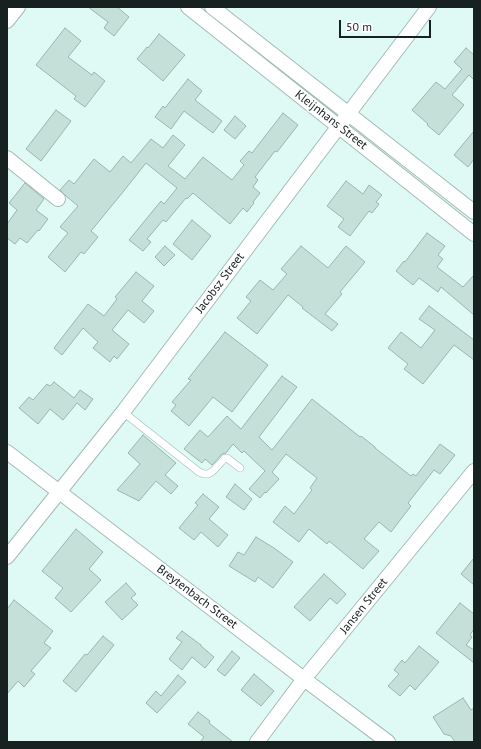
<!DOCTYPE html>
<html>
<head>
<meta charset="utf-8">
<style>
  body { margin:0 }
  #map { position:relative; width:481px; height:749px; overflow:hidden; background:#dffaf4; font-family:"PT Sans",sans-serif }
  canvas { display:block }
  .frame { position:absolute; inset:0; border:8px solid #17211f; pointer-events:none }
  .scale { position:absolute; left:339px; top:20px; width:92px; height:18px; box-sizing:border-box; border:2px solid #17211f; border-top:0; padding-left:5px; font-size:12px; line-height:14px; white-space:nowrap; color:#17211f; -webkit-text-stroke:3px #fff; paint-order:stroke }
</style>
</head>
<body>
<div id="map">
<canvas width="481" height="749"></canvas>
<div class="frame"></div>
<div class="scale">50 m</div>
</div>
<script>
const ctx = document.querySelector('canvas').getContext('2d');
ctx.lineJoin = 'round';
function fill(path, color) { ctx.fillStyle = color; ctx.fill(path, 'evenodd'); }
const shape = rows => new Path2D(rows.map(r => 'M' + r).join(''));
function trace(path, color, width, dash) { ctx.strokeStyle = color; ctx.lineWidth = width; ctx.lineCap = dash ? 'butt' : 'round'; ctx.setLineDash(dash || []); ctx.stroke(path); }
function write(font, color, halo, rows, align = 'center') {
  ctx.font = font + ' "PT Sans",sans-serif'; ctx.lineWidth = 3.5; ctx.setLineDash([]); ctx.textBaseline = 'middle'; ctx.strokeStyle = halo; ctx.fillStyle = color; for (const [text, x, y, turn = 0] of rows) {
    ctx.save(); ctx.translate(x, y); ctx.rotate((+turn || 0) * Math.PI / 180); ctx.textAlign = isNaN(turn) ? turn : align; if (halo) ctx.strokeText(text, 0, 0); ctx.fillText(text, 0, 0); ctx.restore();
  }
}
const building = shape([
  [88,7,117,7,129,17,114,36,104,28,108,22,88,7],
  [65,28,81,41,68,57,92,75,94,72,105,81,85,107,74,99,76,96,36,65,65,28],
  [159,34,185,55,163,81,137,59,147,47,148,48,159,34],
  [466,48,474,55,474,80,469,75,452,95,464,105,439,135,427,125,428,124,412,110,436,82,445,89,462,69,454,62,466,48],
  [188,79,202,91,195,100,222,121,213,133,184,111,171,129,155,117,163,106,165,108,188,79],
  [56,110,71,121,41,161,26,149,56,110],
  [283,113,298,125,277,152,275,151,255,177,258,180,253,187,260,193,253,202,254,203,247,212,243,208,230,224,193,193,187,199,186,198,166,222,163,220,147,239,151,242,143,251,129,240,161,201,164,204,177,188,146,163,123,192,91,231,98,237,84,254,81,252,65,272,48,257,68,233,60,227,78,206,66,196,60,190,69,180,74,184,94,159,110,172,123,156,131,163,151,139,163,148,173,135,185,145,168,166,185,179,203,157,232,180,244,165,240,161,249,151,252,153,283,113],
  [235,116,246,126,235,139,224,130,235,116],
  [474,131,474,159,468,167,454,155,474,131],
  [346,181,363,194,369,185,382,195,376,202,379,204,372,213,369,211,350,236,338,227,344,219,327,206,346,181],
  [25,183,44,199,36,210,48,219,39,231,38,230,27,243,20,238,15,244,7,238,7,224,17,210,9,203,25,183],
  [192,220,211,236,192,260,173,244,192,220],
  [427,233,445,246,438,255,443,259,437,267,463,287,474,275,474,315,441,287,438,292,419,278,413,285,396,271,404,261,405,262,427,233],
  [165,246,175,255,164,266,155,257,165,246],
  [301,246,328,268,346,246,365,262,340,292,342,294,325,314,338,324,332,331,302,308,303,307,288,295,257,334,237,318,251,301,246,297,260,280,273,290,287,274,281,269,301,246],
  [136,272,154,286,142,301,154,311,144,323,128,310,112,330,129,344,117,359,114,356,110,362,93,348,98,342,83,328,62,355,54,348,88,304,104,316,117,299,115,297,136,272],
  [429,306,474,340,474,360,454,345,423,384,404,369,408,364,388,348,401,332,421,348,435,330,419,319,429,306],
  [225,332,268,365,232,412,213,397,189,426,171,411,176,405,172,402,191,380,188,379,225,332],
  [282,376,297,387,259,437,272,450,312,399,360,437,361,436,375,447,375,448,411,476,413,474,416,476,440,444,455,455,440,474,434,470,408,503,411,506,391,532,379,522,364,539,379,551,363,569,329,541,327,544,309,529,299,542,273,522,285,506,294,514,312,490,310,488,317,478,286,454,272,472,279,479,266,493,265,492,260,498,249,489,265,471,244,451,242,453,233,444,226,453,222,454,212,465,205,459,202,463,184,449,200,430,208,437,227,416,241,429,282,376],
  [54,382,74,398,80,390,93,399,85,410,77,403,63,420,50,409,38,424,19,408,29,397,33,400,47,384,50,386,54,382],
  [143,435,176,463,165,475,178,486,171,494,156,481,139,501,117,490,140,464,128,453,143,435],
  [235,484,252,499,244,510,226,497,235,484],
  [203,494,219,507,209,519,228,535,218,547,201,532,194,540,179,528,198,505,195,503,203,494],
  [76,529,103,552,89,569,101,580,71,612,55,598,63,588,42,571,76,529],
  [256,537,274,548,293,562,273,588,258,577,255,582,229,566,238,552,244,555,256,537],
  [474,558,474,585,461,574,474,558],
  [324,574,346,594,337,604,330,598,310,621,294,607,324,574],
  [126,583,136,594,131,598,138,605,122,620,105,602,126,583],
  [14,600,53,631,44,643,51,648,31,671,35,674,24,687,18,681,7,694,7,609,14,600],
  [460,603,474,614,474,629,470,635,472,637,466,645,474,650,474,663,436,633,460,603],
  [182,631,201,645,201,646,214,657,205,668,192,657,182,670,169,659,182,642,176,638,182,631],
  [103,636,114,645,76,692,63,681,85,654,87,655,103,636],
  [419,646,439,662,415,690,410,685,400,696,388,686,399,674,394,670,402,660,405,663,419,646],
  [232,651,240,658,225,676,217,670,232,651],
  [254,674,274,691,261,706,241,690,254,674],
  [178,675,186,682,157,713,146,703,156,691,161,696,178,675],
  [463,698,471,710,474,708,474,742,455,742,451,736,444,734,433,717,463,698],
  [198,712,210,721,209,723,233,742,200,742,204,737,188,724,198,712]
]);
fill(building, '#c5dfd9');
trace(building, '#9bb4af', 1);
const service = shape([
  [123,412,199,472,204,474,208,474,213,471,225,458,227,458,240,468]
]);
const minor = shape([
  [188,7,474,234],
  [212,7,474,212],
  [7,21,18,7],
  [7,158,58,199],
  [7,452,304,679,388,742],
  [7,557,123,412,429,7],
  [257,742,304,679,474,471]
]);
trace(service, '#a2bbb6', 8);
trace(minor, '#a2bbb6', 16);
trace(service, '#fff', 7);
trace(minor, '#fff', 14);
write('12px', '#17211f', '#fff', [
  ["Kleijnhans Street",331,120,38],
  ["Jacobsz Street",220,283,-53],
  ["Breytenbach Street",197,597,37],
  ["Jansen Street",364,606,-51]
]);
</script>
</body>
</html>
